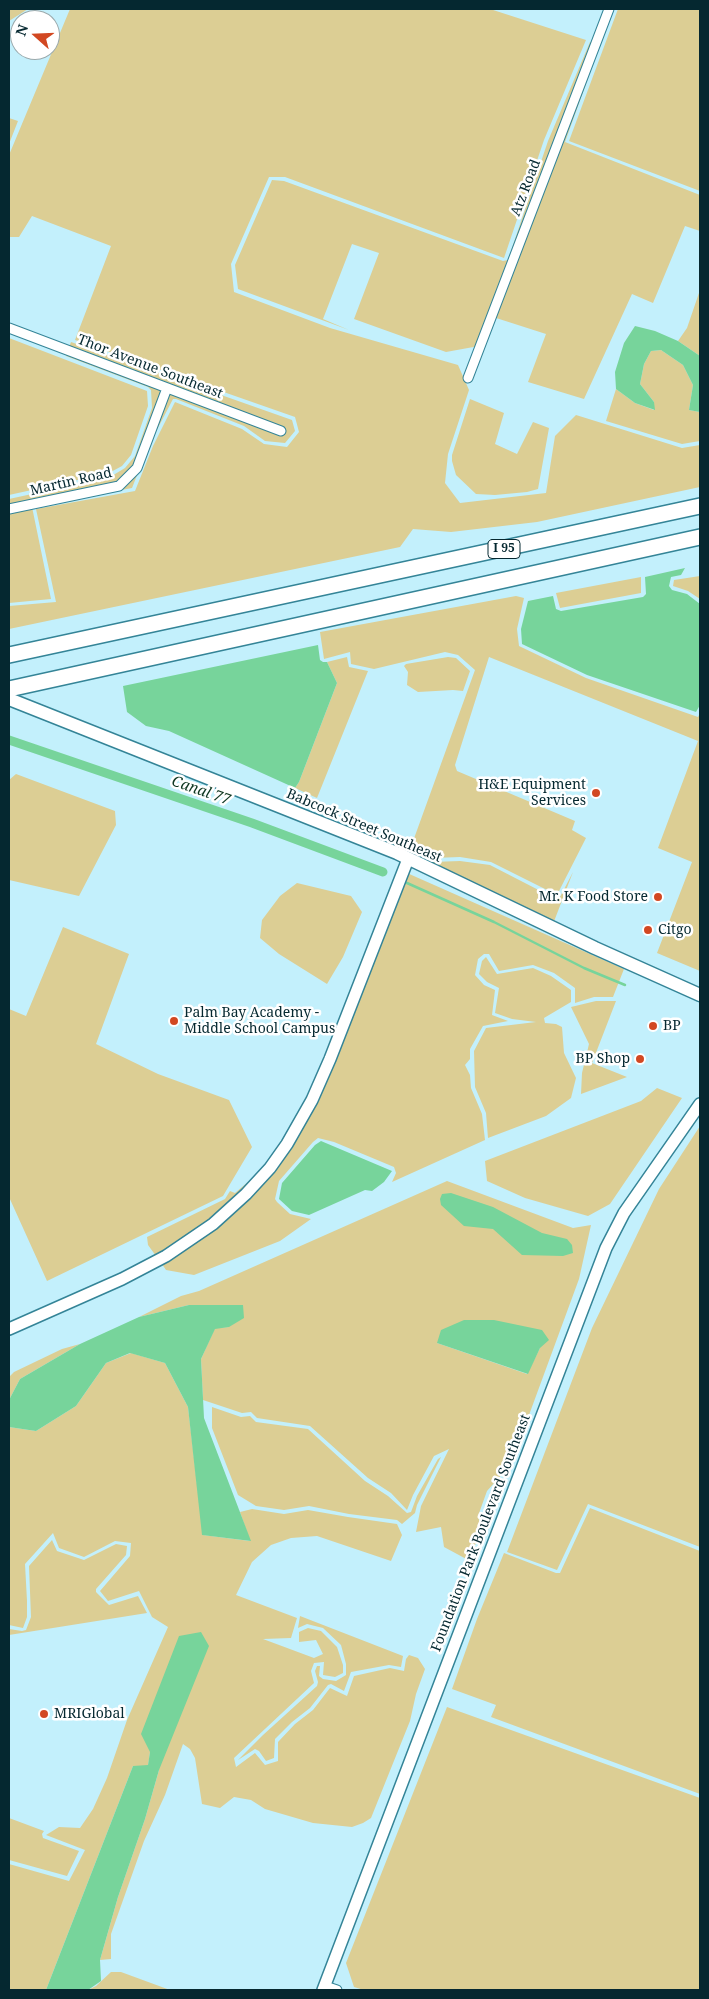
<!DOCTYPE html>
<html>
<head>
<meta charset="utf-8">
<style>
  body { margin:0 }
  #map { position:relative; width:709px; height:1999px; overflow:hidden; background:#c3f0fc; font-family:"Noto Serif",serif }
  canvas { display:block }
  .frame { position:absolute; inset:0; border:10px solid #052830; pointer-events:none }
  .north { position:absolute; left:10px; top:10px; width:50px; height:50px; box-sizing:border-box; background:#fff; border:1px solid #9ba9ac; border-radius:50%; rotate:290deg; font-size:14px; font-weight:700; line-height:20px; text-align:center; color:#052830 }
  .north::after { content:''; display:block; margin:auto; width:18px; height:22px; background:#d24822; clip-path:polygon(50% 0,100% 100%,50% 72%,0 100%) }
</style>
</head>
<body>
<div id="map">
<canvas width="709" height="1999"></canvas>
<div class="frame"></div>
<div class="north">N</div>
</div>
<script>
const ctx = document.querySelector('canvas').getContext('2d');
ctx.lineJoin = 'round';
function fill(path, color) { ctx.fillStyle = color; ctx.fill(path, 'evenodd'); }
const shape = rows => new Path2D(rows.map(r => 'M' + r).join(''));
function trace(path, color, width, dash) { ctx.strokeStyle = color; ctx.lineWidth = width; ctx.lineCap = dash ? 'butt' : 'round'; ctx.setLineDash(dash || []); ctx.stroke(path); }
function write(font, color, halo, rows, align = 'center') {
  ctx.font = font + ' "Noto Serif",serif'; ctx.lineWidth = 5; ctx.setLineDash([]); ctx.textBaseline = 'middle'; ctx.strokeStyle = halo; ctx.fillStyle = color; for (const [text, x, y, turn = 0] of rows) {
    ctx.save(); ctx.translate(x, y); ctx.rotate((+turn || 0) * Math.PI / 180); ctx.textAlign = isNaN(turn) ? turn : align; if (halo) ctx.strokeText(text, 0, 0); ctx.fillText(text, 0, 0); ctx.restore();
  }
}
fill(shape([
  [9,9,28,9,9,21],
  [70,9,490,9,586,40,544,140,504,258,285,177,269,177,231,264,234,292,330,328,458,365,469,390,448,454,445,483,460,503,546,493,555,436,576,415,682,448,700,445,700,487,537,522,451,532,413,529,400,547,9,629,9,606,56,602,36,509,135,491,153,446,175,402,242,429,264,444,287,447,299,432,295,417,75,340,111,246,32,216,19,237,9,237,9,155],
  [604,9,613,9,565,142,700,195,700,231,685,226,653,303,632,294,584,399,528,382,546,334,493,317,479,346,446,352,354,319,379,253,352,244,323,319,349,330,238,289,235,265,272,180,284,181,503,261,508,260,548,141,590,42,591,42],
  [618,9,700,9,700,191,569,141],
  [9,118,18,121,9,144],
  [700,290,700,356,678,341,687,328],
  [9,338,147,391,148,406,131,455,122,466,109,473,9,495],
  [71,342,292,420,295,431,285,443,265,441,244,426,176,399,173,399,149,445,132,488,35,506,32,507,51,599,9,603,9,499,110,477,125,468,135,456,152,408,151,390,148,387,66,356],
  [661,350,683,365,693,385,689,410,700,412,700,441,682,444,606,421,616,389,635,403,654,410,654,402,640,384,644,364,651,351],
  [470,399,504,413,495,444,517,454,533,422,549,428,538,489,527,492,495,495,476,494,456,475,452,461,452,455],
  [700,576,700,599,688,591,673,586,674,580],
  [641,577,641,593,560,608,556,593],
  [516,596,524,598,517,629,519,646,586,678,698,717,700,713,700,971,657,953,692,862,658,848,698,741,489,657,455,765,457,771,575,821,572,830,586,838,557,895,491,862,460,857,433,858,412,844,475,670,458,655,445,652,374,669,351,664,350,652,324,659,320,632],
  [347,657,349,667,368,671,317,798,295,788,299,782,337,683,327,662],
  [448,657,456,658,470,671,463,691,453,690,418,692,407,685,408,672,404,666,406,664],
  [16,774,115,811,116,825,79,896,9,880,9,780],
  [418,852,432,862,460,861,490,865,556,899,560,897,573,872,553,924,416,858],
  [407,873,624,969,613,997,594,997,575,1003,575,988,554,973,533,965,499,971,489,954,484,954,478,959,475,975,484,985,495,990,492,1015,508,1021,483,1026,470,1049,470,1059,465,1065,470,1075,471,1088,482,1114,485,1140,392,1182,396,1173,394,1167,334,1142,318,1138,313,1142,279,1181,275,1199,277,1202,290,1214,311,1219,280,1241,194,1275,166,1270,162,1264,291,1147],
  [297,883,351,896,362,912,343,957,327,984,279,954,260,938,262,920,280,896],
  [63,927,129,954,96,1044,158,1074,229,1100,252,1147,223,1196,47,1281,9,1197,9,1009,26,1016],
  [486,957,497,974,533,968,551,976,571,990,571,1002,544,1018,545,1023,556,1024,562,1027,564,1053,576,1078,571,1098,546,1116,488,1138,486,1113,475,1087,474,1051,486,1028,536,1022,512,1019,495,1013,499,988,487,982,479,974,482,961],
  [596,1001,616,1001,592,1063,627,1077,581,1094,582,1073,589,1044,571,1007],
  [657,1088,682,1098,610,1204,588,1216,525,1198,487,1181,485,1161,641,1101],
  [700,1126,700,1547,588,1504,557,1570,507,1552,592,1328,659,1189],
  [256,1175,210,1220,156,1256,148,1245,147,1237,225,1199,230,1191,235,1193],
  [447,1181,573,1228,591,1225,579,1279,511,1464,487,1491,478,1516,481,1527,470,1561,444,1547,441,1527,416,1532,421,1506,449,1449,434,1456,413,1495,407,1510,391,1493,368,1478,310,1426,257,1418,251,1412,242,1413,203,1400,201,1359,215,1328,229,1327,189,1305,139,1317,181,1296,199,1291],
  [437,1343,540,1348,527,1374],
  [80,1344,20,1379,9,1400,9,1377,14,1372,62,1349],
  [131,1353,165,1363,188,1407,203,1535,250,1541,240,1512,252,1509,284,1514,308,1510,348,1517,397,1524,402,1535,391,1561,317,1536,291,1538,271,1545,252,1562,236,1595,297,1618,291,1638,263,1639,314,1658,323,1654,316,1640,299,1642,299,1632,308,1628,321,1631,337,1647,343,1665,343,1673,335,1677,323,1675,324,1662,314,1663,311,1671,314,1683,234,1758,236,1767,255,1753,265,1765,278,1761,278,1742,295,1724,313,1710,330,1688,347,1696,354,1676,390,1668,404,1671,406,1659,409,1655,418,1658,425,1669,416,1694,410,1721,371,1818,363,1823,352,1827,313,1823,265,1809,251,1800,234,1797,220,1808,202,1804,195,1758,190,1749,183,1744,165,1795,144,1841,111,1934,111,1959,100,1960,118,1897,145,1819,159,1770,150,1752,148,1766,133,1766,46,1990,9,1990,9,1864,69,1881,85,1850,46,1835,59,1827,80,1828,93,1809,107,1778,127,1720,168,1627,152,1617,139,1591,108,1601,100,1591,130,1556,131,1543,115,1541,84,1557,59,1548,53,1533,25,1564,27,1601,27,1617,23,1628,9,1625,9,1427,36,1431,76,1406,106,1363],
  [212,1407,241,1417,250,1416,256,1422,308,1429,365,1481,388,1496,407,1513,411,1512,417,1496,438,1459,441,1457,417,1505,415,1513,402,1524,397,1520,349,1514,309,1506,284,1510,256,1506,238,1495,212,1428],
  [590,1508,700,1551,700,1794,491,1717,496,1705,452,1689,477,1619,504,1553,556,1573,560,1573],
  [52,1540,57,1551,84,1560,116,1544,127,1546,126,1555,96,1589,96,1592,109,1605,138,1596,147,1613,9,1635,9,1629,22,1631,26,1630,31,1617,29,1566],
  [300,1616,403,1656,401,1667,389,1665,351,1672,344,1691,331,1684,328,1685,310,1708,292,1722,275,1739,274,1758,266,1761,259,1751,255,1749,238,1760,263,1735,317,1686,318,1682,315,1671,317,1666,320,1666,319,1676,323,1679,336,1681,346,1675,346,1664,341,1645,323,1628,307,1624,298,1628],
  [447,1707,700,1798,700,1990,364,1990,354,1987,346,1963],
  [9,1818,44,1831,42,1834,43,1838,79,1851,67,1876,9,1860],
  [111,1972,121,1972,170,1990,88,1990,96,1986]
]), '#dcce94');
fill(shape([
  [635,326,655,331,678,341,700,356,700,412,689,410,693,385,683,365,661,350,651,351,644,364,640,384,654,402,655,410,635,403,616,389,615,372,624,343],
  [685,568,681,575,671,577,669,586,672,590,687,594,700,604,700,705,696,712,587,675,522,644,521,629,528,601,553,596,556,609,561,611,643,597,646,594,645,577],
  [318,645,320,660,323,662,327,662,337,683,299,782,295,788,169,731,146,726,127,712,123,686],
  [321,1141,392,1171,384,1182,372,1191,365,1190,309,1215,292,1211,279,1199,282,1183,315,1145],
  [451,1193,493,1207,542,1233,567,1239,572,1245,573,1253,563,1256,522,1255,493,1229,464,1226,441,1205,440,1199,442,1194],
  [189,1305,243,1305,244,1318,229,1327,215,1329,201,1359,204,1418,251,1541,202,1535,188,1407,165,1363,130,1353,106,1363,76,1406,36,1431,9,1427,9,1400,20,1379,80,1344,139,1317],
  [464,1320,494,1320,542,1330,549,1340,540,1348,528,1374,437,1343,441,1330],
  [201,1632,209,1646,159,1770,145,1819,118,1897,100,1960,101,1981,88,1990,46,1990,133,1766,148,1765,150,1752,141,1734,179,1636]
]), '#77d49b');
trace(shape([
  [407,883,494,922,584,968,625,985]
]), '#77d49b', 2.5);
trace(shape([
  [9,740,252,823,383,872]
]), '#77d49b', 9);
const minor = shape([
  [9,328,281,431],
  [468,378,609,9],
  [9,509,119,486,137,468,167,388],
  [325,1986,337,1990]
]);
const tertiary = shape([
  [9,1329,122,1279,166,1256,213,1224,246,1194,270,1168,287,1144,312,1100,330,1059,408,859],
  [323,1990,606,1248,624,1213,700,1104]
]);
const secondary = shape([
  [9,699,397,853,595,948,700,995]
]);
const motorway = shape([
  [9,655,700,506],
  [9,689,700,537]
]);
trace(minor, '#348497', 11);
trace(tertiary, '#348497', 14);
trace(secondary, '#348497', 15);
trace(motorway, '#348497', 18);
trace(minor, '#fff', 9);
trace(tertiary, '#fff', 11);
trace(secondary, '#fff', 12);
trace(motorway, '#fff', 15);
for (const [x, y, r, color] of [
  [596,793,5,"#d24822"],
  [658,897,5,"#d24822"],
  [648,930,5,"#d24822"],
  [174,1021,5,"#d24822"],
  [653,1026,5,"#d24822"],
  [640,1059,5,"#d24822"],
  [44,1714,5,"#d24822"]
]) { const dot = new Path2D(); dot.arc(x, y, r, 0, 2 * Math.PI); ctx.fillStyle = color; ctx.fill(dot); trace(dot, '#fff', 2); }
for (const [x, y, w] of [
  [504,549,32]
]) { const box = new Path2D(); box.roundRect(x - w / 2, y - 9.5, w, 19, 4); ctx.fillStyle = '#fff'; ctx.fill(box); trace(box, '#052830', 1); }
write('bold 12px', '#052830', null, [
  ["I 95",504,549]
]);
write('14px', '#052830', '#fff', [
  ["Atz Road",526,188,-69],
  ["Thor Avenue Southeast",150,367,21],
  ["Martin Road",71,482,-13],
  ["Babcock Street Southeast",364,826,23],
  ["Foundation Park Boulevard Southeast",481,1533,-69]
]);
write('14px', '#052830', '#fff', [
  ["H&E Equipment",586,785,"right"],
  ["Services",586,801,"right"],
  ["Mr. K Food Store",648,897,"right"],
  ["Citgo",658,930],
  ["Palm Bay Academy -",184,1013],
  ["Middle School Campus",184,1029],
  ["BP",663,1026],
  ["BP Shop",630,1059,"right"],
  ["MRIGlobal",54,1714]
], 'left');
write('italic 15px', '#0f3721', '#fff', [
  ["Canal 77",201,791,19]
]);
</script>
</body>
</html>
